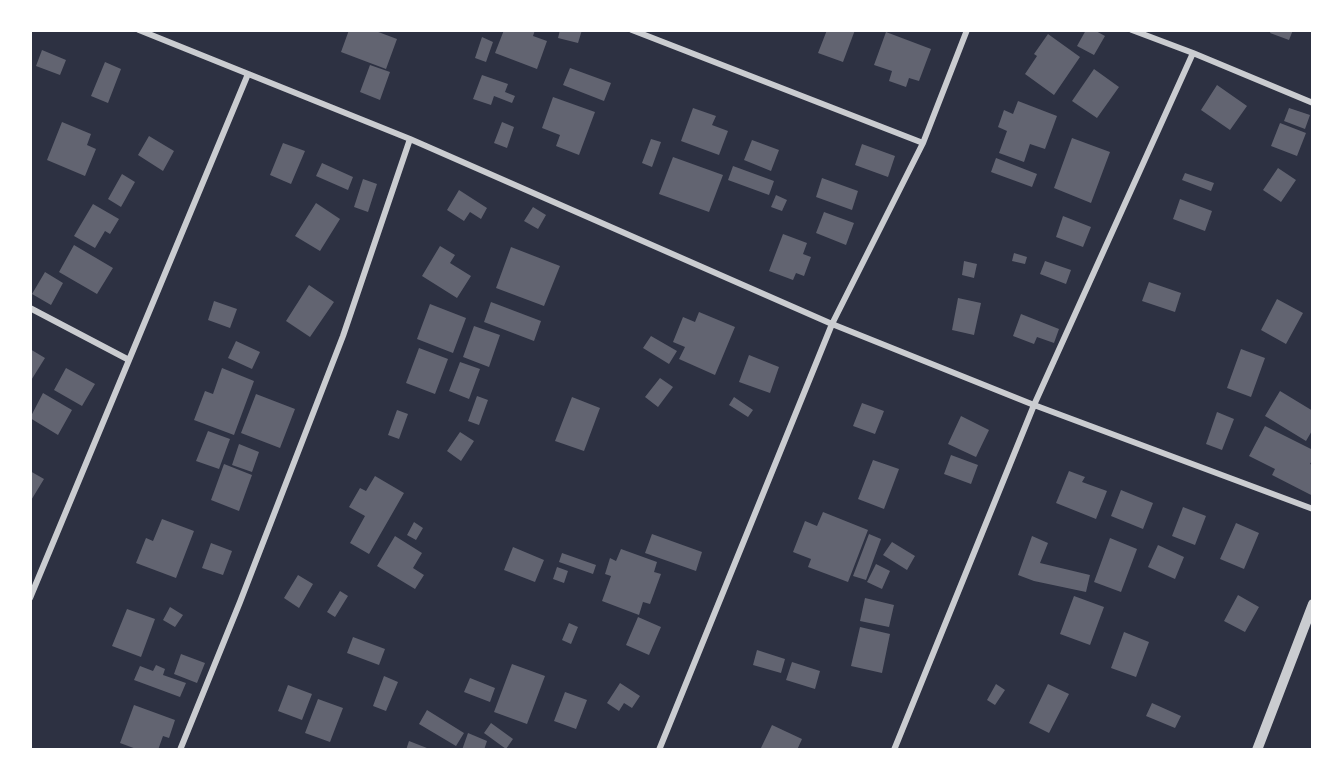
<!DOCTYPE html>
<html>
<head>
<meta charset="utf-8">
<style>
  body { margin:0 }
  #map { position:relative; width:1343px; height:780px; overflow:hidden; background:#2d3142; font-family:"Exo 2",sans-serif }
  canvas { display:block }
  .frame { position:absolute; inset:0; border:32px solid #fff; pointer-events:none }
</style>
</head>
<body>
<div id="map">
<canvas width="1343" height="780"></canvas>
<div class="frame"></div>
</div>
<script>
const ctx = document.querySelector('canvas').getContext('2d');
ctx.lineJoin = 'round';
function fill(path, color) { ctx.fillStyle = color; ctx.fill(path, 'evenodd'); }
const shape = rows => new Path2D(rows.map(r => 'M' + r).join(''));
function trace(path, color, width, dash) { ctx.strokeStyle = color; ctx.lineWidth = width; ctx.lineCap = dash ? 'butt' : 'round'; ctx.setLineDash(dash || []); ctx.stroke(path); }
fill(shape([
  [349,30,373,30,397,39,386,69,341,52],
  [504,30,535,30,533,36,547,41,537,69,495,53],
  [560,30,582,30,578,43,558,38],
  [827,30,855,30,843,62,818,53],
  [1086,30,1094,30,1105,36,1094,55,1077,46],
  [1271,30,1293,30,1289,40,1270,33],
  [886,32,931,49,919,81,909,78,906,87,889,81,892,71,874,65],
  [1048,34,1080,57,1054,95,1025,74,1037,56,1034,54],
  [482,37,493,42,486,62,475,58],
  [42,50,66,60,60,75,36,66],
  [105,62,121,69,108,103,91,96],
  [370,65,390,72,380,100,360,92],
  [570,68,611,83,604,101,563,85],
  [1094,69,1119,87,1097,118,1072,101],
  [482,75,508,84,505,92,515,96,512,103,494,96,491,105,473,99],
  [1217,85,1247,106,1230,130,1201,110],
  [553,97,595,112,579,155,556,146,560,135,542,128],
  [1018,101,1057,116,1045,149,1030,144,1024,162,999,153,1007,131,998,127,1004,110,1013,114],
  [693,108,716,116,712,125,728,131,719,155,681,141],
  [1289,108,1310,115,1305,129,1284,121],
  [62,122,91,134,87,145,96,149,85,176,47,160],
  [502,122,514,127,507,148,494,143],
  [1280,123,1306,133,1297,156,1271,146],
  [149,136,174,151,163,171,138,155],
  [1072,138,1110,152,1091,203,1054,188],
  [651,139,661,142,652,167,642,163],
  [752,140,779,150,771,171,744,160],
  [283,143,305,151,291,184,270,175],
  [862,144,895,156,888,177,855,165],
  [673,157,723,175,709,212,659,194],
  [996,158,1037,174,1032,187,991,172],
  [322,163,353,177,348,190,316,176],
  [733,166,774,181,769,195,728,180],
  [1278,168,1296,180,1281,202,1263,190],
  [1185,173,1214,183,1211,191,1182,180],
  [122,174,135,182,121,207,108,199],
  [822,178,858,191,852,210,816,197],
  [363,179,377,184,368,212,354,207],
  [459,190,487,208,481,219,470,212,464,221,447,210],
  [776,195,787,200,782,211,771,207],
  [1180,199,1212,211,1205,231,1173,219],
  [316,203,340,219,320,251,295,236],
  [93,204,119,219,110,234,105,231,95,248,74,236],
  [533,207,546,215,538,229,524,221],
  [824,212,854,223,846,245,816,233],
  [1063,216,1091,227,1083,247,1056,237],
  [783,234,807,243,803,254,811,257,804,276,796,273,793,280,769,271],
  [74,245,113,268,97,294,59,272],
  [440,246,455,255,450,263,471,276,457,298,422,276],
  [511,247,560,266,544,306,496,288],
  [1014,253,1027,257,1025,264,1012,261],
  [964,261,977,264,974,278,962,275],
  [1045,261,1071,270,1066,284,1040,274],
  [45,272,63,283,51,305,32,294],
  [1149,282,1181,293,1175,312,1142,301],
  [309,285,334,302,310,337,286,321],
  [958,298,981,303,974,335,952,330],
  [1277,299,1303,313,1286,344,1261,330],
  [214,301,237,309,230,328,208,320],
  [491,302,541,321,534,341,484,322],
  [430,304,466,318,453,353,417,339],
  [699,312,735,327,715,375,679,359,685,347,673,342,683,317,695,322],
  [1021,314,1059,329,1054,343,1037,337,1034,344,1013,336],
  [474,326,500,335,489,367,463,357],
  [651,336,677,351,669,364,643,348],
  [236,341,260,352,252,369,228,358],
  [419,348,448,359,435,394,406,383],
  [30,349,45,358,30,382],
  [1241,349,1265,358,1251,397,1227,388],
  [749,355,779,367,770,393,739,382],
  [460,362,480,369,469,399,449,391],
  [66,368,95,384,82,406,54,390],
  [222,368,254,381,234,435,194,420,205,391,213,394],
  [660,378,673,387,658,407,645,397],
  [1280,391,1313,411,1313,429,1306,441,1265,416],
  [43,393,72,410,58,435,30,418],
  [256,394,295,409,280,448,241,433],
  [477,396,488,400,479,425,468,421],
  [572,397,600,408,584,451,555,441],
  [734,397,753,410,748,417,729,405],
  [862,403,884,411,875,434,853,426],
  [397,410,408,414,399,439,388,435],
  [1217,412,1234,419,1222,450,1206,444],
  [961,416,989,430,976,457,948,444],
  [1265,426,1313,450,1313,459,1310,464,1313,465,1313,496,1272,475,1275,469,1249,456],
  [208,431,230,439,219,469,196,461],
  [460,432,474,441,461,461,447,451],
  [239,444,259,452,252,472,232,465],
  [951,455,978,465,971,484,944,474],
  [873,460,899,469,884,509,858,499],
  [224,464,252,475,239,511,211,500],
  [30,471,44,479,30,502],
  [1069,471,1085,477,1082,482,1107,491,1096,519,1056,503],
  [375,476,404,493,369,554,350,543,365,516,349,507,360,488,366,491],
  [1121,490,1153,503,1143,529,1111,516],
  [1183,507,1206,516,1195,545,1172,536],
  [823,512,868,530,848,582,808,567,811,559,793,552,805,521,817,526],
  [162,519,194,531,176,578,136,563,146,538,153,541],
  [414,522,423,528,416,540,407,535],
  [1236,523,1259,533,1244,569,1220,559],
  [652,534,702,552,696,571,645,553],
  [869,534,881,539,866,580,853,576],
  [395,536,422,553,413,568,424,575,415,589,377,566],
  [1032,536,1048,543,1040,563,1090,575,1086,592,1034,581,1018,575],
  [1110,538,1137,549,1121,592,1094,582],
  [892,542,915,556,907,570,883,555],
  [211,543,232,551,223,575,202,568],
  [1158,545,1184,557,1175,579,1148,567],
  [513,547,544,560,535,582,504,570],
  [621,549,657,562,654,572,661,574,650,604,643,602,639,615,602,601,611,576,605,574,610,558,616,561],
  [562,553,596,565,593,574,559,562],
  [876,564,890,571,882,589,867,582],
  [557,567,568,571,564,583,553,579],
  [298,575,313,584,299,608,284,598],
  [340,591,348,596,335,617,327,612],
  [1238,595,1259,607,1245,632,1224,621],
  [1074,596,1104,607,1090,645,1060,634],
  [865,598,894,605,889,627,860,621],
  [170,607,183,615,175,627,163,620],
  [127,609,155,619,141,657,112,646],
  [638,617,661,627,649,655,626,645],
  [569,623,578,627,571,644,562,640],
  [860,627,890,634,882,673,851,666],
  [1124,632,1149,642,1136,677,1111,668],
  [353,637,385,649,379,665,347,653],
  [757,650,785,659,781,673,753,665],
  [181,654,205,663,197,683,174,674],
  [792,662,820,671,815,689,786,680],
  [512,664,545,676,527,724,494,712],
  [156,665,165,669,163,675,186,683,180,697,134,680,140,666,153,671],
  [384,676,398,682,386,711,373,706],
  [470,678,495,688,490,702,464,692],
  [620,683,640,696,632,708,624,703,619,711,607,703],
  [996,684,1005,690,995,705,987,700],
  [1048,684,1069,694,1049,733,1029,723],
  [288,685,312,694,302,720,278,711],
  [565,692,587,700,576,729,554,721],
  [318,699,343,708,330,742,305,733],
  [1152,703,1181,716,1175,728,1146,716],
  [134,705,175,720,169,738,163,736,158,750,139,750,120,743],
  [427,710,464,733,456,746,419,724],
  [491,723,513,739,506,749,484,733],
  [772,725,802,739,797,750,760,750],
  [468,733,487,741,484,750,462,750],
  [409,741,432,750,406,750]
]), '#626471');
trace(shape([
  [139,30,410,139,832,324,1034,405,1313,509],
  [632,30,923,143],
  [1132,30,1193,53,1313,103],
  [30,308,129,360],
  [30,598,248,74],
  [180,750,240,602,343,336,410,139],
  [659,750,832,324,923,143,967,30],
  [894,750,1034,405,1193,53]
]), '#caccd0', 6);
trace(shape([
  [1257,750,1313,604]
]), '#caccd0', 10);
</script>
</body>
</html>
